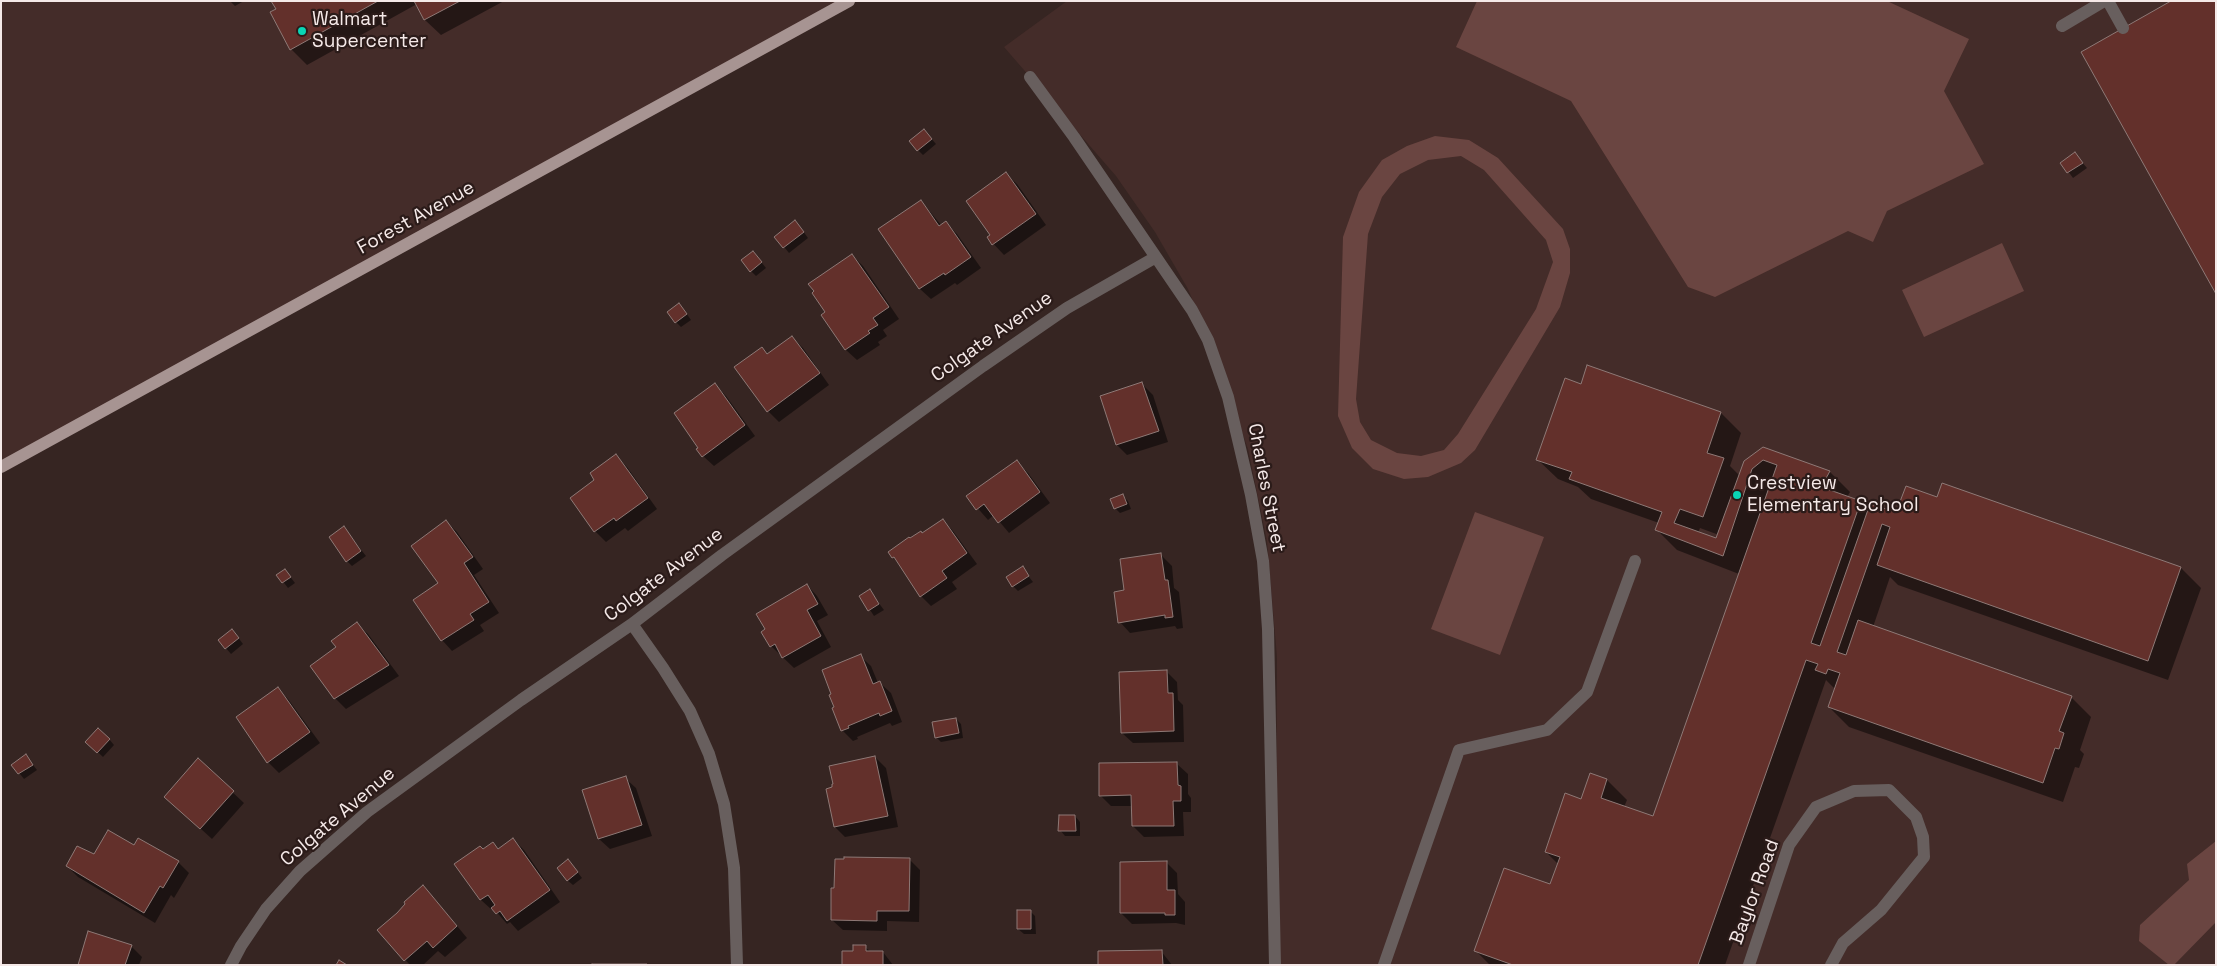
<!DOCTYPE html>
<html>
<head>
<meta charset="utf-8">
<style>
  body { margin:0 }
  #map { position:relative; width:2217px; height:966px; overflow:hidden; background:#362522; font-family:"Space Grotesk",sans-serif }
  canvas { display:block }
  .frame { position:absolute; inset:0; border:2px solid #f5e9e8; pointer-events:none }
</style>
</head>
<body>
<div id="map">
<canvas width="2217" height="966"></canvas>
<div class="frame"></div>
</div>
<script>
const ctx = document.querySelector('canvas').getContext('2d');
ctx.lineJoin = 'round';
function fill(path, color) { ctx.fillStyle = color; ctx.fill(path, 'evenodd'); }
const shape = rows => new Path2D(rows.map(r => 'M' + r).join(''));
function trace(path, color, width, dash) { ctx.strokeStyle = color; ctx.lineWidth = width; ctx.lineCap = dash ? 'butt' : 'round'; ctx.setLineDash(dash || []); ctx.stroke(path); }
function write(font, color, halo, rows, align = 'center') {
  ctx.font = font + ' "Space Grotesk",sans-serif'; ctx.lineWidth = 4.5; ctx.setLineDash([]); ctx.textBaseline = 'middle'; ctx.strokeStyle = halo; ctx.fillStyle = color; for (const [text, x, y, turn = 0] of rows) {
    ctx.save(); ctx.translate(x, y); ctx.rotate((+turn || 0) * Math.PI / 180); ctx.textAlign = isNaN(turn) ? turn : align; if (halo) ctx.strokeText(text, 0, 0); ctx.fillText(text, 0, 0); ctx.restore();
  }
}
fill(shape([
  [1,1,849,1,1,467],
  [1067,1,2216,1,2216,965,1276,965,1277,657,1267,541,1248,449,1214,352,1188,289,1155,232,1116,176,1004,47]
]), '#442c29');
fill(shape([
  [1477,1,1887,1,1969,39,1944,91,1984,164,1887,211,1873,242,1848,231,1715,297,1688,287,1571,101,1456,47],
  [1435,136,1469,140,1498,158,1563,229,1570,249,1570,273,1560,307,1475,450,1461,463,1428,477,1404,479,1373,469,1352,448,1338,416,1343,237,1359,192,1382,160,1407,146],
  [1461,156,1484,170,1546,240,1553,262,1536,309,1458,434,1444,450,1421,456,1397,453,1371,440,1360,422,1356,399,1368,234,1382,197,1400,174,1428,160],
  [2002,243,2024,291,1924,337,1902,290],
  [1475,512,1544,537,1500,655,1431,629],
  [2216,841,2216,922,2174,965,2169,965,2139,941,2140,925,2189,880,2187,864]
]), '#6a4541');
fill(shape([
  [230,1,244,1,235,6],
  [273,1,504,1,441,35,425,20,417,4,307,65,291,49],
  [929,136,936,144,923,155,918,150],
  [2075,154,2087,168,2073,178,2062,163],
  [1006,174,1017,184,1046,225,1004,255,988,238,992,235],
  [921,201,942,226,946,223,957,234,981,268,957,285,955,283,931,299,920,289,880,229],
  [800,227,808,238,789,253,776,237],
  [852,255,863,266,899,319,883,330,887,336,878,342,880,345,857,360,846,350,822,315,827,312],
  [758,258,766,268,756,276,751,271],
  [684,310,691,320,681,327,676,322],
  [792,337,803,348,829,385,779,422,768,411,768,355],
  [1142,384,1153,395,1168,442,1127,455,1117,445],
  [715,385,726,396,755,436,714,466,703,456],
  [1582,385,1721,413,1741,433,1730,466,1740,476,1764,449,1830,472,1850,492,1847,497,1861,502,1869,511,1897,514,1937,499,1942,484,2181,568,2201,588,2168,680,1898,585,1890,577,1873,627,2071,697,2091,717,2080,750,2084,754,2079,768,2075,767,2063,802,1849,727,1829,707,1835,689,1826,680,1725,965,1490,965,1476,951,1551,886,1558,864,1546,852,1581,801,1590,775,1607,780,1627,800,1624,807,1653,818,1739,574,1677,550,1657,530,1659,523,1591,499,1578,487,1558,479,1537,459],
  [1700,528,1719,535,1717,540,1698,533],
  [616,456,627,467,657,509,628,531,625,528,606,542,595,531,572,499,596,481],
  [1017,462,1028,473,1050,503,1009,533,994,515,988,520,968,497],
  [1123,496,1128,501,1131,509,1120,513,1115,508],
  [943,520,953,531,977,564,952,582,957,589,931,606,921,596,917,587,890,552,922,535],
  [446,521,457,532,483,569,474,575,499,613,480,625,484,631,452,651,442,640,440,583],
  [344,528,366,556,352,566,347,561],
  [1161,555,1172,566,1174,588,1179,592,1183,628,1177,629,1175,626,1130,633,1120,622],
  [1022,568,1033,582,1018,591,1013,586],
  [285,570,295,583,288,588,278,575],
  [807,585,817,596,828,615,817,621,831,647,794,668,771,646],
  [869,590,884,610,874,616,861,596],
  [357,624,368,634,399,676,346,709,335,698,312,666,337,648],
  [237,636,243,644,231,654,219,640],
  [860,656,871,666,878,683,880,683,891,693,902,722,892,726,890,723,857,737,858,739,853,741,842,730,833,694],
  [1166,671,1177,682,1178,700,1183,705,1184,742,1133,743,1122,733],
  [278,689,288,699,320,743,279,773,268,762],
  [956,719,961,724,963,738,941,742,936,737],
  [109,739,114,745,103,757,87,742],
  [26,756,37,770,24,779,13,765],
  [875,757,886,768,898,827,845,837,835,827,834,788],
  [198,760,244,803,212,839,177,807],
  [1177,764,1188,774,1188,794,1191,798,1191,812,1183,812,1184,836,1144,837,1133,826,1132,806,1111,806,1100,795],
  [625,778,636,788,652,836,610,849,599,839,584,791],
  [1075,816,1080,822,1080,836,1065,836,1060,830],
  [513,839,524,850,560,902,518,931,510,922,507,924,494,909,492,910,481,900,456,864,493,843,499,850],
  [134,847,178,862,189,873,174,898,171,895,155,923,78,877,67,866,95,856],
  [909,859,920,870,919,922,887,921,887,931,843,930,832,920],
  [1166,862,1177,873,1178,894,1185,902,1185,925,1176,923,1132,924,1121,913],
  [573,866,582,878,573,885,567,880],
  [434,898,467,938,445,957,438,951,423,965,410,965,379,930],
  [1030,911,1035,916,1036,934,1024,934,1018,929],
  [131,946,142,957,139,965,79,965],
  [865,947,871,952,883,952,893,965,843,965,854,952],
  [1161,951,1172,965,1099,965]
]), '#0007');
const building = shape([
  [271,1,378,1,290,50,270,12,276,9,271,1],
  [414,1,460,1,424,20,414,1],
  [2171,1,2216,1,2216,294,2081,52,2171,1],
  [924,129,932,139,917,151,909,141,924,129],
  [2075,152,2083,163,2067,173,2060,163,2075,152],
  [1006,172,1036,214,992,245,987,237,990,235,966,201,1006,172],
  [921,200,939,226,946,221,971,257,945,275,944,273,919,289,878,229,921,200],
  [795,220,804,232,783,248,774,237,795,220],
  [753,251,762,262,750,272,741,260,753,251],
  [852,254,889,307,873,318,878,325,868,331,870,333,845,350,821,315,825,312,812,293,814,291,808,284,852,254],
  [679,303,687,314,675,323,667,312,679,303],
  [792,336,820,373,767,412,734,367,762,347,767,354,792,336],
  [1587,365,1721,412,1707,453,1724,458,1703,517,1680,509,1674,523,1716,538,1744,461,1763,447,1830,471,1824,482,1829,484,1827,489,1861,501,1811,643,1820,646,1870,504,1896,512,1906,486,1937,497,1942,483,2181,567,2148,661,1877,565,1890,527,1882,524,1837,652,1846,655,1858,620,2072,696,2059,731,2064,733,2059,749,2055,748,2043,783,1828,707,1840,673,1828,669,1826,674,1815,670,1818,664,1806,660,1698,965,1513,965,1474,951,1504,868,1550,884,1560,857,1545,852,1565,793,1581,799,1590,773,1607,779,1601,798,1653,816,1777,465,1763,460,1752,469,1723,556,1655,530,1662,512,1569,479,1572,472,1536,460,1565,378,1581,384,1587,365],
  [1142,382,1159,431,1116,445,1100,396,1142,382],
  [715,383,745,425,702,457,696,449,698,448,674,413,715,383],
  [616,454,648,498,616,521,614,518,594,532,570,498,594,480,590,473,616,454],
  [1017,460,1040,492,998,523,984,504,976,510,966,496,1017,460],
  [1123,494,1127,504,1114,509,1110,499,1123,494],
  [943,519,967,553,942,571,947,578,920,597,894,557,892,558,888,552,909,537,910,538,921,531,922,533,943,519],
  [446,520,473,557,464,563,489,602,470,614,474,620,441,641,413,600,438,583,411,546,446,520],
  [344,526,361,551,346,562,329,537,344,526],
  [1161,553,1165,580,1168,580,1173,617,1165,618,1165,615,1118,623,1114,592,1124,590,1120,559,1161,553],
  [1023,566,1029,576,1012,587,1006,577,1023,566],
  [285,569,291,577,282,583,276,575,285,569],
  [807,584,818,604,807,610,821,636,782,658,775,644,770,647,761,632,765,629,756,614,807,584],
  [870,589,879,604,868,611,859,596,870,589],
  [357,622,389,665,334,699,310,666,336,647,331,641,357,622],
  [232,629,239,638,225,649,218,640,232,629],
  [861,654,873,684,880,681,892,711,880,716,879,713,848,726,849,728,841,731,832,708,834,707,829,695,831,694,822,670,861,654],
  [1167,670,1168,693,1173,693,1174,731,1121,733,1119,672,1167,670],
  [278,687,310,732,267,763,236,717,278,687],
  [956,718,959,733,935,738,932,722,956,718],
  [98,728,110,739,97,753,85,742,98,728],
  [26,754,33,765,18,774,11,765,26,754],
  [875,756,888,816,834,827,826,789,832,787,832,784,833,784,829,766,875,756],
  [198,758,234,791,200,829,164,797,198,758],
  [1177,762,1178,785,1181,786,1181,801,1173,801,1174,826,1132,826,1131,795,1099,796,1099,763,1177,762],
  [626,776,642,825,598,839,582,790,626,776],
  [1059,815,1075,815,1076,831,1058,831,1059,815],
  [108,830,134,845,138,838,179,861,163,888,160,886,144,913,66,866,77,846,94,854,108,830],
  [513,838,550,890,507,921,500,911,496,914,491,908,495,905,488,895,480,900,454,864,480,846,483,849,493,842,498,849,513,838],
  [844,857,910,858,909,911,877,911,877,921,831,920,831,888,834,888,835,859,844,859,844,857],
  [568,859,578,872,567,881,557,868,568,859],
  [1167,861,1167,890,1175,890,1175,915,1165,915,1165,913,1120,913,1120,862,1167,861],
  [423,885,457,926,433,948,427,941,404,961,377,930,397,913,405,904,404,902,423,885],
  [1017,910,1031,910,1031,929,1017,929,1017,910],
  [88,931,132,945,125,965,78,965,88,931],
  [853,945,866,945,866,951,883,951,883,965,842,965,842,951,853,951,853,945],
  [1162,950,1163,965,1098,965,1098,951,1162,950],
  [339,960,347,965,336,965,339,960],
  [592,964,647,964,647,965,592,965,592,964]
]);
fill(building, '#63302b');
trace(building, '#8e7976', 1);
trace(shape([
  [2108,1,2123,28],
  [2062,26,2104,1],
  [1030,77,1074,137,1192,310,1208,340,1228,397,1251,495,1263,561,1268,629,1275,965],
  [632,624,663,668,690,711,709,754,724,804,734,868,737,965],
  [231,965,241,946,266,909,300,871,367,812,521,700,632,624,722,555,983,366,1067,308,1156,257],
  [1384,965,1459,750,1547,730,1587,692,1635,561],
  [1749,965,1789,845,1816,807,1854,791,1889,790,1916,817,1923,837,1924,857,1881,910,1843,943,1831,965]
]), '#685f5e', 12);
trace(shape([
  [1,467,849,1]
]), '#a79492', 12);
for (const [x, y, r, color] of [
  [302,31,5,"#0ad5b5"],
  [1737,495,5,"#0ad5b5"]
]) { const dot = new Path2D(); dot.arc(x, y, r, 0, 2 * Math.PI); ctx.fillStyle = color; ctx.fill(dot); trace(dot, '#2b1b19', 2); }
write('19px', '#f5e9e8', '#2b1b19', [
  ["Walmart",312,20],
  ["Supercenter",312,42],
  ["Crestview",1747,484],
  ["Elementary School",1747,506]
], 'left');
write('19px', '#f5e9e8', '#2b1b19', [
  ["Forest Avenue",416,218,-29],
  ["Colgate Avenue",992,337,-35],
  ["Charles Street",1266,488,79],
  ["Colgate Avenue",664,575,-37],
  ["Colgate Avenue",338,817,-40],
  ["Baylor Road",1755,892,-70]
]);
</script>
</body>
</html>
